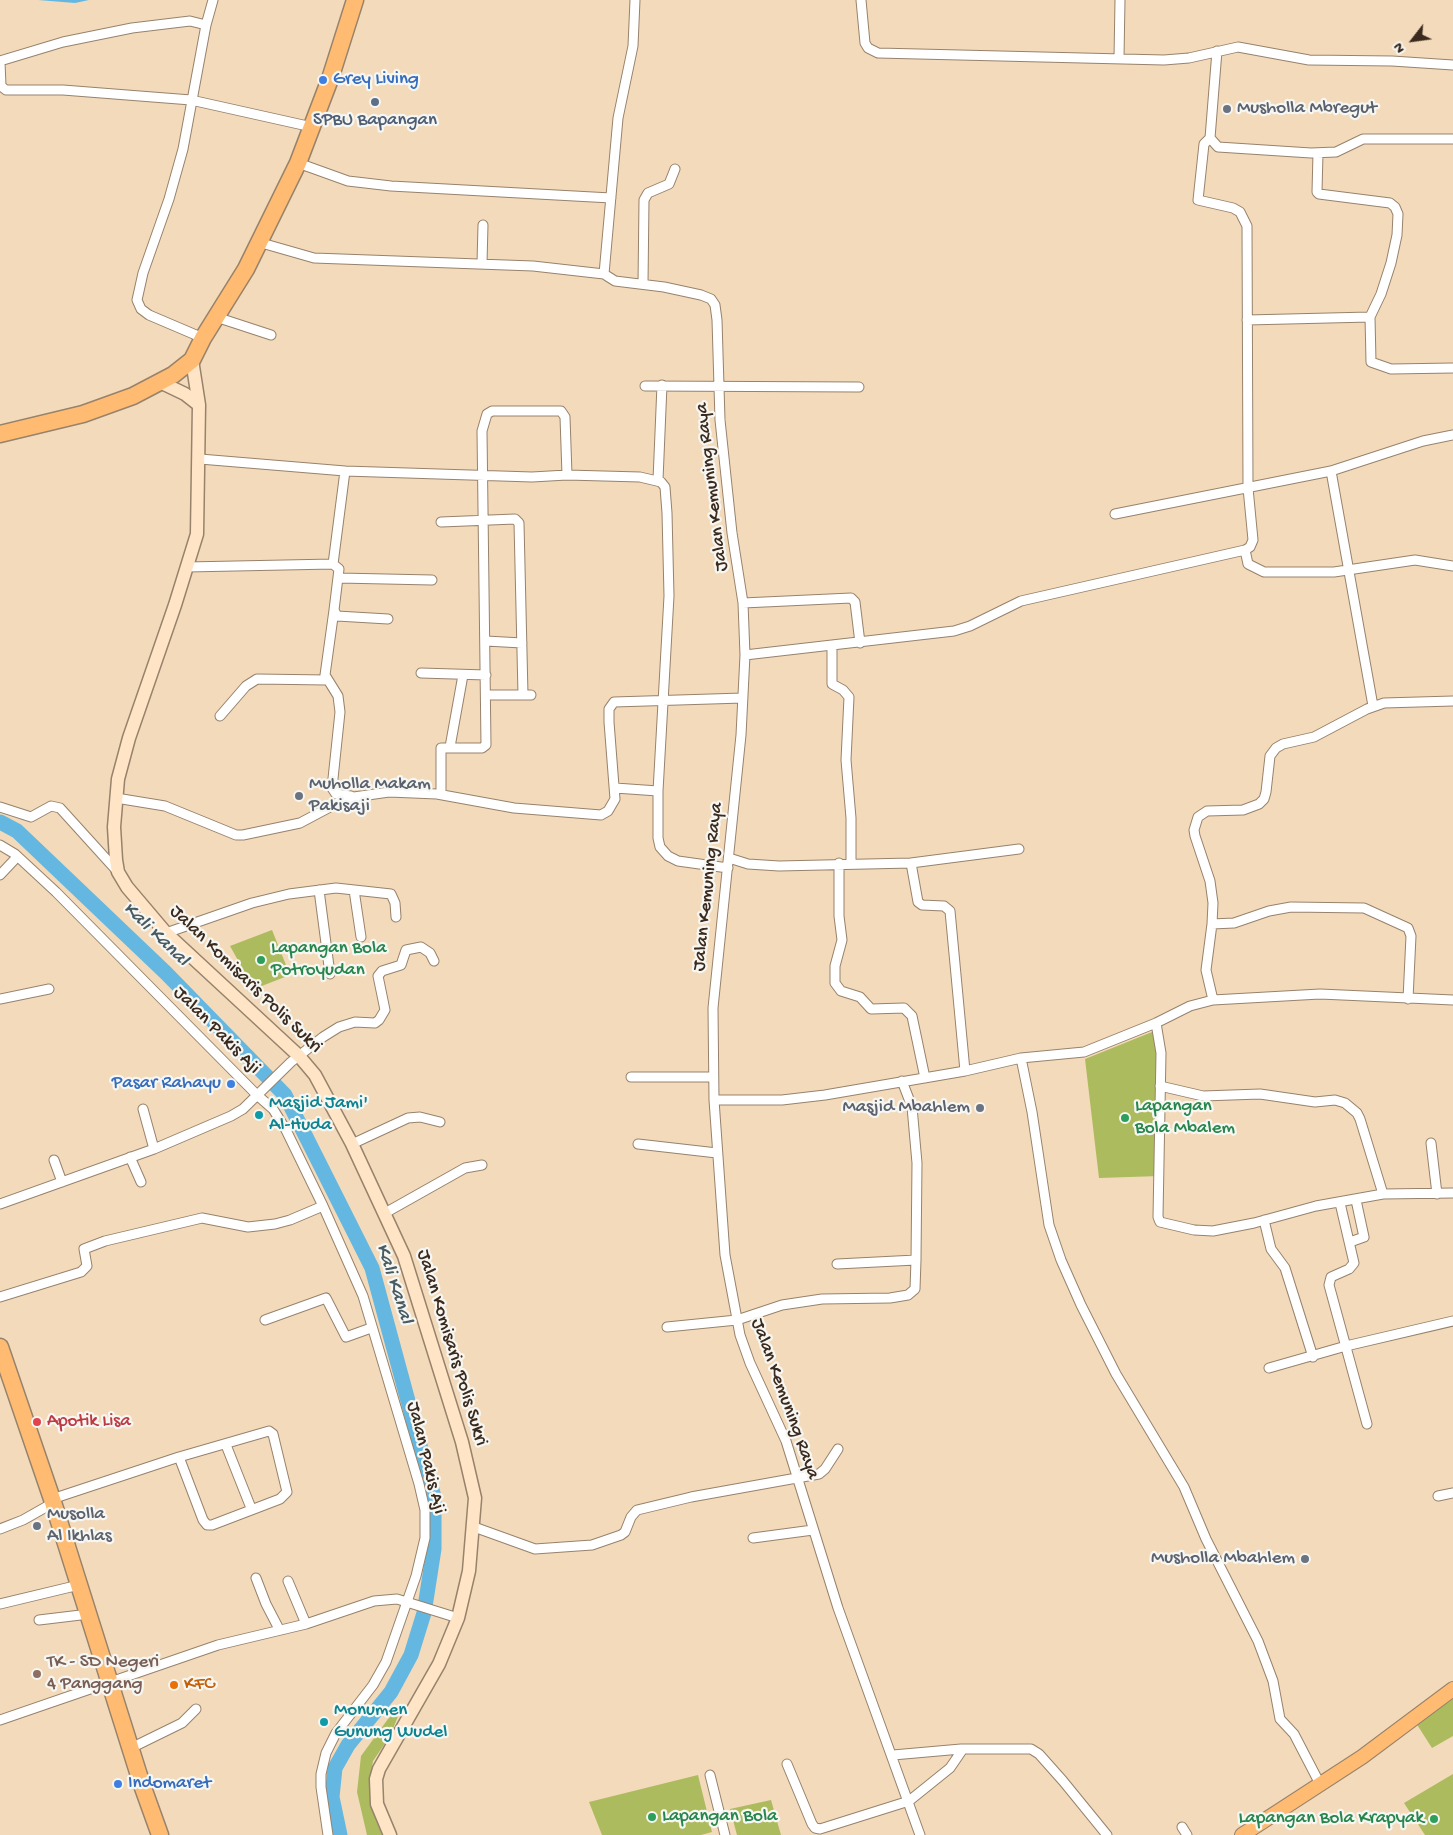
<!DOCTYPE html>
<html>
<head>
<meta charset="utf-8">
<style>
  body { margin:0 }
  #map { position:relative; width:1453px; height:1835px; overflow:hidden; background:#f3daba; font-family:"Gochi Hand",sans-serif }
  canvas { display:block }
  .north { position:absolute; left:1388px; top:15px; width:50px; height:50px; -webkit-text-stroke:4px #f6f6f2; paint-order:stroke; rotate:240deg; font-size:14px; font-weight:700; line-height:20px; text-align:center; color:#3b2a1e }
  .north::after { content:''; display:block; margin:auto; width:18px; height:22px; background:#3b2a1e; clip-path:polygon(50% 0,100% 100%,50% 72%,0 100%) }
</style>
</head>
<body>
<div id="map">
<canvas width="1453" height="1835"></canvas>
<div class="north">N</div>
</div>
<script>
const ctx = document.querySelector('canvas').getContext('2d');
ctx.lineJoin = 'round';
function fill(path, color) { ctx.fillStyle = color; ctx.fill(path, 'evenodd'); }
const shape = rows => new Path2D(rows.map(r => 'M' + r).join(''));
function trace(path, color, width, dash) { ctx.strokeStyle = color; ctx.lineWidth = width; ctx.lineCap = dash ? 'butt' : 'round'; ctx.setLineDash(dash || []); ctx.stroke(path); }
function write(font, color, halo, rows, align = 'center') {
  ctx.font = font + ' "Gochi Hand",sans-serif'; ctx.lineWidth = 4.5; ctx.setLineDash([]); ctx.textBaseline = 'middle'; ctx.strokeStyle = halo; ctx.fillStyle = color; for (const [text, x, y, turn = 0] of rows) {
    ctx.save(); ctx.translate(x, y); ctx.rotate((+turn || 0) * Math.PI / 180); ctx.textAlign = isNaN(turn) ? turn : align; if (halo) ctx.strokeText(text, 0, 0); ctx.fillText(text, 0, 0); ctx.restore();
  }
}
fill(shape([
  [272,930,290,975,254,989,230,946],
  [1157,1030,1160,1176,1099,1178,1085,1059],
  [1453,1698,1453,1736,1432,1748,1416,1723],
  [403,1704,390,1736,373,1761,371,1773,371,1800,383,1835,367,1835,357,1792,361,1756,388,1719],
  [1453,1774,1453,1835,1425,1835,1404,1803],
  [698,1775,712,1832,701,1835,602,1835,589,1802],
  [771,1800,781,1835,737,1835,730,1809]
]), '#acbb5e');
fill(shape([
  [38,0,89,0,75,3]
]), '#64b7e0');
trace(shape([
  [0,822,17,831,166,973,285,1095,372,1268,434,1497,434,1549,424,1613,411,1655,391,1692,348,1745,335,1768,332,1797,340,1835]
]), '#64b7e0', 15);
const street = shape([
  [635,0,633,46,618,118,604,274,615,281,664,287,701,295,711,299,715,305,717,320,720,420,732,533,743,603,745,655,741,735,713,1008,714,1100,725,1255,740,1335,750,1363,786,1441,838,1608,920,1835],
  [861,0,865,43,868,48,878,53,1164,60,1189,58,1238,47,1309,60,1392,61,1453,65],
  [1217,51,1210,138,1218,147,1311,153,1336,152,1363,139,1453,139],
  [1119,58,1120,0],
  [0,61,63,42,132,28,190,21,206,25],
  [0,62,1,86,6,90,63,90,191,100,312,127],
  [1318,153,1317,192,1319,194,1390,203,1395,207,1398,214,1397,235,1391,263,1381,294,1370,317,1371,362,1391,369,1453,368],
  [298,163,348,181,391,186,611,198],
  [258,242,314,258,533,266,604,274],
  [482,263,483,225],
  [643,284,644,200,648,193,669,184,675,169],
  [216,317,271,335],
  [1247,320,1370,317],
  [203,338,149,315,141,309,137,300,143,273,169,199,183,149,206,25,213,0],
  [645,386,859,387],
  [200,459,345,471,532,477,567,475,640,477,661,482,665,487,667,513,669,596,658,791],
  [1331,471,1373,706],
  [658,480,662,385],
  [1115,514,1331,471,1423,441,1453,435],
  [441,522,515,519,519,523,523,695],
  [1245,550,1248,564,1264,572,1334,572,1415,560,1453,566],
  [333,564,345,471],
  [187,567,333,564,339,569,334,610,337,616,388,619],
  [339,578,432,580],
  [743,603,851,598,855,602,860,643],
  [334,610,325,675,338,696,340,712,332,788,336,794,351,796],
  [486,641,522,643],
  [832,646,832,684,843,690,849,697,846,760,851,818,851,863],
  [745,655,954,631,970,626,1021,601,1245,550,1250,547,1253,540,1248,488,1247,226,1240,212,1233,208,1198,200,1204,144,1210,138],
  [421,673,486,675],
  [486,695,531,695],
  [220,716,246,686,257,679,327,680],
  [450,747,463,675],
  [615,788,658,791,658,838,660,847,668,856,678,861,728,868],
  [441,794,441,748,482,748,486,745,482,431,487,414,492,411,561,411,565,417,567,475],
  [116,798,165,806,236,835,243,835,300,823,347,798,389,792,437,794,514,808,601,815,608,811,615,799,609,722,609,709,614,702,743,698],
  [0,807,31,817,51,806,60,808,118,872],
  [0,845,15,854,56,892,257,1095,273,1109,286,1130,323,1206,363,1296,419,1484,425,1510,425,1538,416,1576,386,1662,373,1685,336,1733,326,1753,321,1774,321,1787,328,1835],
  [729,858,748,864,779,866,911,863,1019,849],
  [839,863,839,916,842,940,835,966,835,983,841,991,860,997,871,1009,904,1008,912,1016,925,1078],
  [911,863,918,902,922,905,944,906,950,911,965,1071],
  [0,875,17,857],
  [319,890,330,974],
  [354,890,361,937],
  [1212,924,1234,923,1269,911,1291,907,1364,908,1408,928,1411,936,1408,999],
  [166,933,252,903,289,894,336,888,391,894,395,903,396,917],
  [0,999,49,989],
  [1213,1000,1206,970,1212,924,1213,903,1210,881,1195,836,1194,830,1198,817,1207,811,1243,810,1259,804,1264,799,1266,792,1270,756,1276,748,1283,744,1314,737,1367,709,1384,703,1453,701],
  [1156,1023,1161,1053,1158,1217,1160,1222,1194,1230,1213,1231,1254,1223,1316,1206,1383,1194,1453,1193],
  [1021,1058,1032,1112,1049,1225,1061,1260,1081,1305,1116,1374,1184,1487,1206,1539,1258,1641,1273,1681,1280,1719,1294,1734,1320,1784],
  [631,1077,713,1077],
  [902,1081,912,1107,917,1163,916,1260],
  [1160,1086,1203,1096,1260,1094,1315,1102,1335,1100,1345,1103,1357,1113,1360,1119,1383,1194],
  [714,1100,782,1100,825,1095,965,1071,1021,1058,1084,1052,1156,1023,1190,1006,1213,1000,1320,994,1453,1000],
  [143,1109,154,1149],
  [1431,1143,1437,1194],
  [352,1144,408,1118,420,1117,440,1122],
  [638,1144,717,1153],
  [130,1157,141,1182],
  [54,1160,62,1182],
  [1340,1203,1354,1263,1349,1269,1331,1277,1329,1285,1367,1424],
  [0,1204,154,1149,231,1116,243,1109,291,1062,323,1037,339,1027,355,1022,375,1023,379,1020,385,1010,378,976,382,971,401,965,406,950,421,947,430,953,434,961],
  [385,1213,465,1168,482,1165],
  [1264,1220,1271,1249,1285,1268,1313,1357],
  [1350,1242,1364,1237,1356,1200],
  [0,1297,81,1272,87,1266,84,1249,105,1241,202,1218,248,1227,275,1224,290,1220,323,1206],
  [265,1320,326,1298,346,1337,371,1328],
  [667,1327,737,1320,782,1305,822,1299,890,1298,908,1295,915,1289,916,1260,837,1264],
  [1269,1368,1346,1346,1453,1321],
  [226,1445,251,1508],
  [1438,1496,1453,1493],
  [52,1499,179,1457,269,1431,273,1434,287,1492,280,1499,212,1525,207,1525,203,1520,179,1457],
  [474,1527,535,1549,592,1545,621,1535,625,1532,631,1517,637,1510,691,1497,819,1474,825,1469,838,1449],
  [0,1529,23,1520,53,1503],
  [753,1538,813,1530],
  [256,1578,266,1604,279,1629],
  [288,1581,306,1624],
  [0,1604,79,1585],
  [39,1620,89,1614],
  [0,1720,218,1645,306,1624,374,1601,397,1599,458,1618],
  [131,1748,182,1723,196,1709],
  [893,1755,961,1749,1031,1749,1039,1754,1063,1781,1107,1835],
  [787,1764,812,1824,815,1828,820,1829,909,1801,950,1768,963,1749],
  [710,1775,725,1835],
  [1182,1827,1187,1835]
]);
const secondary = shape([
  [192,360,199,405,197,534,175,605,129,738,118,779,114,827,116,860,118,872,127,887,166,933,299,1056,315,1075,352,1144,404,1256,462,1442,475,1498,469,1571,458,1618,439,1664,379,1769,376,1779,377,1804,390,1835],
  [160,382,185,394,199,405]
]);
const primary = shape([
  [1242,1835,1362,1757,1453,1689]
]);
const highway = shape([
  [0,434,83,414,133,396,173,375,192,360,203,338,246,269,298,163,330,79,355,0],
  [0,1347,52,1499,142,1785,160,1835]
]);
trace(street, '#97826c', 11);
trace(secondary, '#97826c', 15);
trace(primary, '#97826c', 16);
trace(highway, '#97826c', 19);
trace(street, '#fff', 9);
trace(secondary, '#ffe4c6', 12);
trace(primary, '#ffbb71', 14);
trace(highway, '#ffbb71', 16);
for (const [x, y, r, color] of [
  [323,80,5,"#3f7fe0"],
  [375,102,5,"#5c6f8a"],
  [1227,109,5,"#6b7280"],
  [299,796,5,"#6b7280"],
  [261,960,5,"#2e9e5b"],
  [231,1084,5,"#3f7fe0"],
  [980,1108,5,"#6b7280"],
  [259,1115,5,"#0f9aa8"],
  [1125,1118,5,"#2e9e5b"],
  [37,1422,5,"#e0444e"],
  [37,1526,5,"#6b7280"],
  [1305,1559,5,"#6b7280"],
  [37,1674,5,"#8d6e63"],
  [174,1685,5,"#e8710a"],
  [324,1722,5,"#0f9aa8"],
  [118,1784,5,"#3f7fe0"],
  [652,1817,5,"#2e9e5b"],
  [1434,1819,5,"#2e9e5b"]
]) { const dot = new Path2D(); dot.arc(x, y, r, 0, 2 * Math.PI); ctx.fillStyle = color; ctx.fill(dot); trace(dot, '#f6f6f2', 2); }
write('19px', '#366cbe', '#f6f6f2', [
  ["Grey Living",333,80],
  ["Pasar Rahayu",221,1084,"right"],
  ["Indomaret",128,1784]
], 'left');
write('19px', '#5b616d', '#f6f6f2', [
  ["Musholla Mbregut",1237,109],
  ["Muholla Makam",309,785],
  ["Pakisaji",309,807],
  ["Masjid Mbahlem",970,1108,"right"],
  ["Musolla",47,1515],
  ["Al Ikhlas",47,1537],
  ["Musholla Mbahlem",1295,1559,"right"]
], 'left');
write('19px', '#4e5e75', '#f6f6f2', [
  ["SPBU Bapangan",375,121]
]);
write('19px', '#3b2a1e', '#f6f6f2', [
  ["Jalan Kemuning Raya",713,487,-97],
  ["Jalan Kemuning Raya",709,887,-84],
  ["Jalan Komisaris Polis Sukri",245,980,44],
  ["Jalan Pakis Aji",216,1031,45],
  ["Jalan Komisaris Polis Sukri",451,1348,73],
  ["Jalan Kemuning Raya",784,1399,70],
  ["Jalan Pakis Aji",425,1458,76]
]);
write('19px', '#27864d', '#f6f6f2', [
  ["Lapangan Bola",271,949],
  ["Potroyudan",271,971],
  ["Lapangan",1135,1107],
  ["Bola Mbalem",1135,1129],
  ["Lapangan Bola",662,1817],
  ["Lapangan Bola Krapyak",1424,1819,"right"]
], 'left');
write('19px', '#0d838f', '#f6f6f2', [
  ["Masjid Jami'",269,1104],
  ["Al-Huda",269,1126],
  ["Monumen",334,1711],
  ["Gunung Wudel",334,1733]
], 'left');
write('19px', '#be3a42', '#f6f6f2', [
  ["Apotik Lisa",47,1422]
], 'left');
write('19px', '#785e54', '#f6f6f2', [
  ["TK - SD Negeri",47,1663],
  ["4 Panggang",47,1685]
], 'left');
write('19px', '#c56008', '#f6f6f2', [
  ["KFC",184,1685]
], 'left');
write('italic 20px', '#495b62', '#f6f6f2', [
  ["Kali Kanal",155,935,44],
  ["Kali Kanal",393,1284,72]
]);
</script>
</body>
</html>
